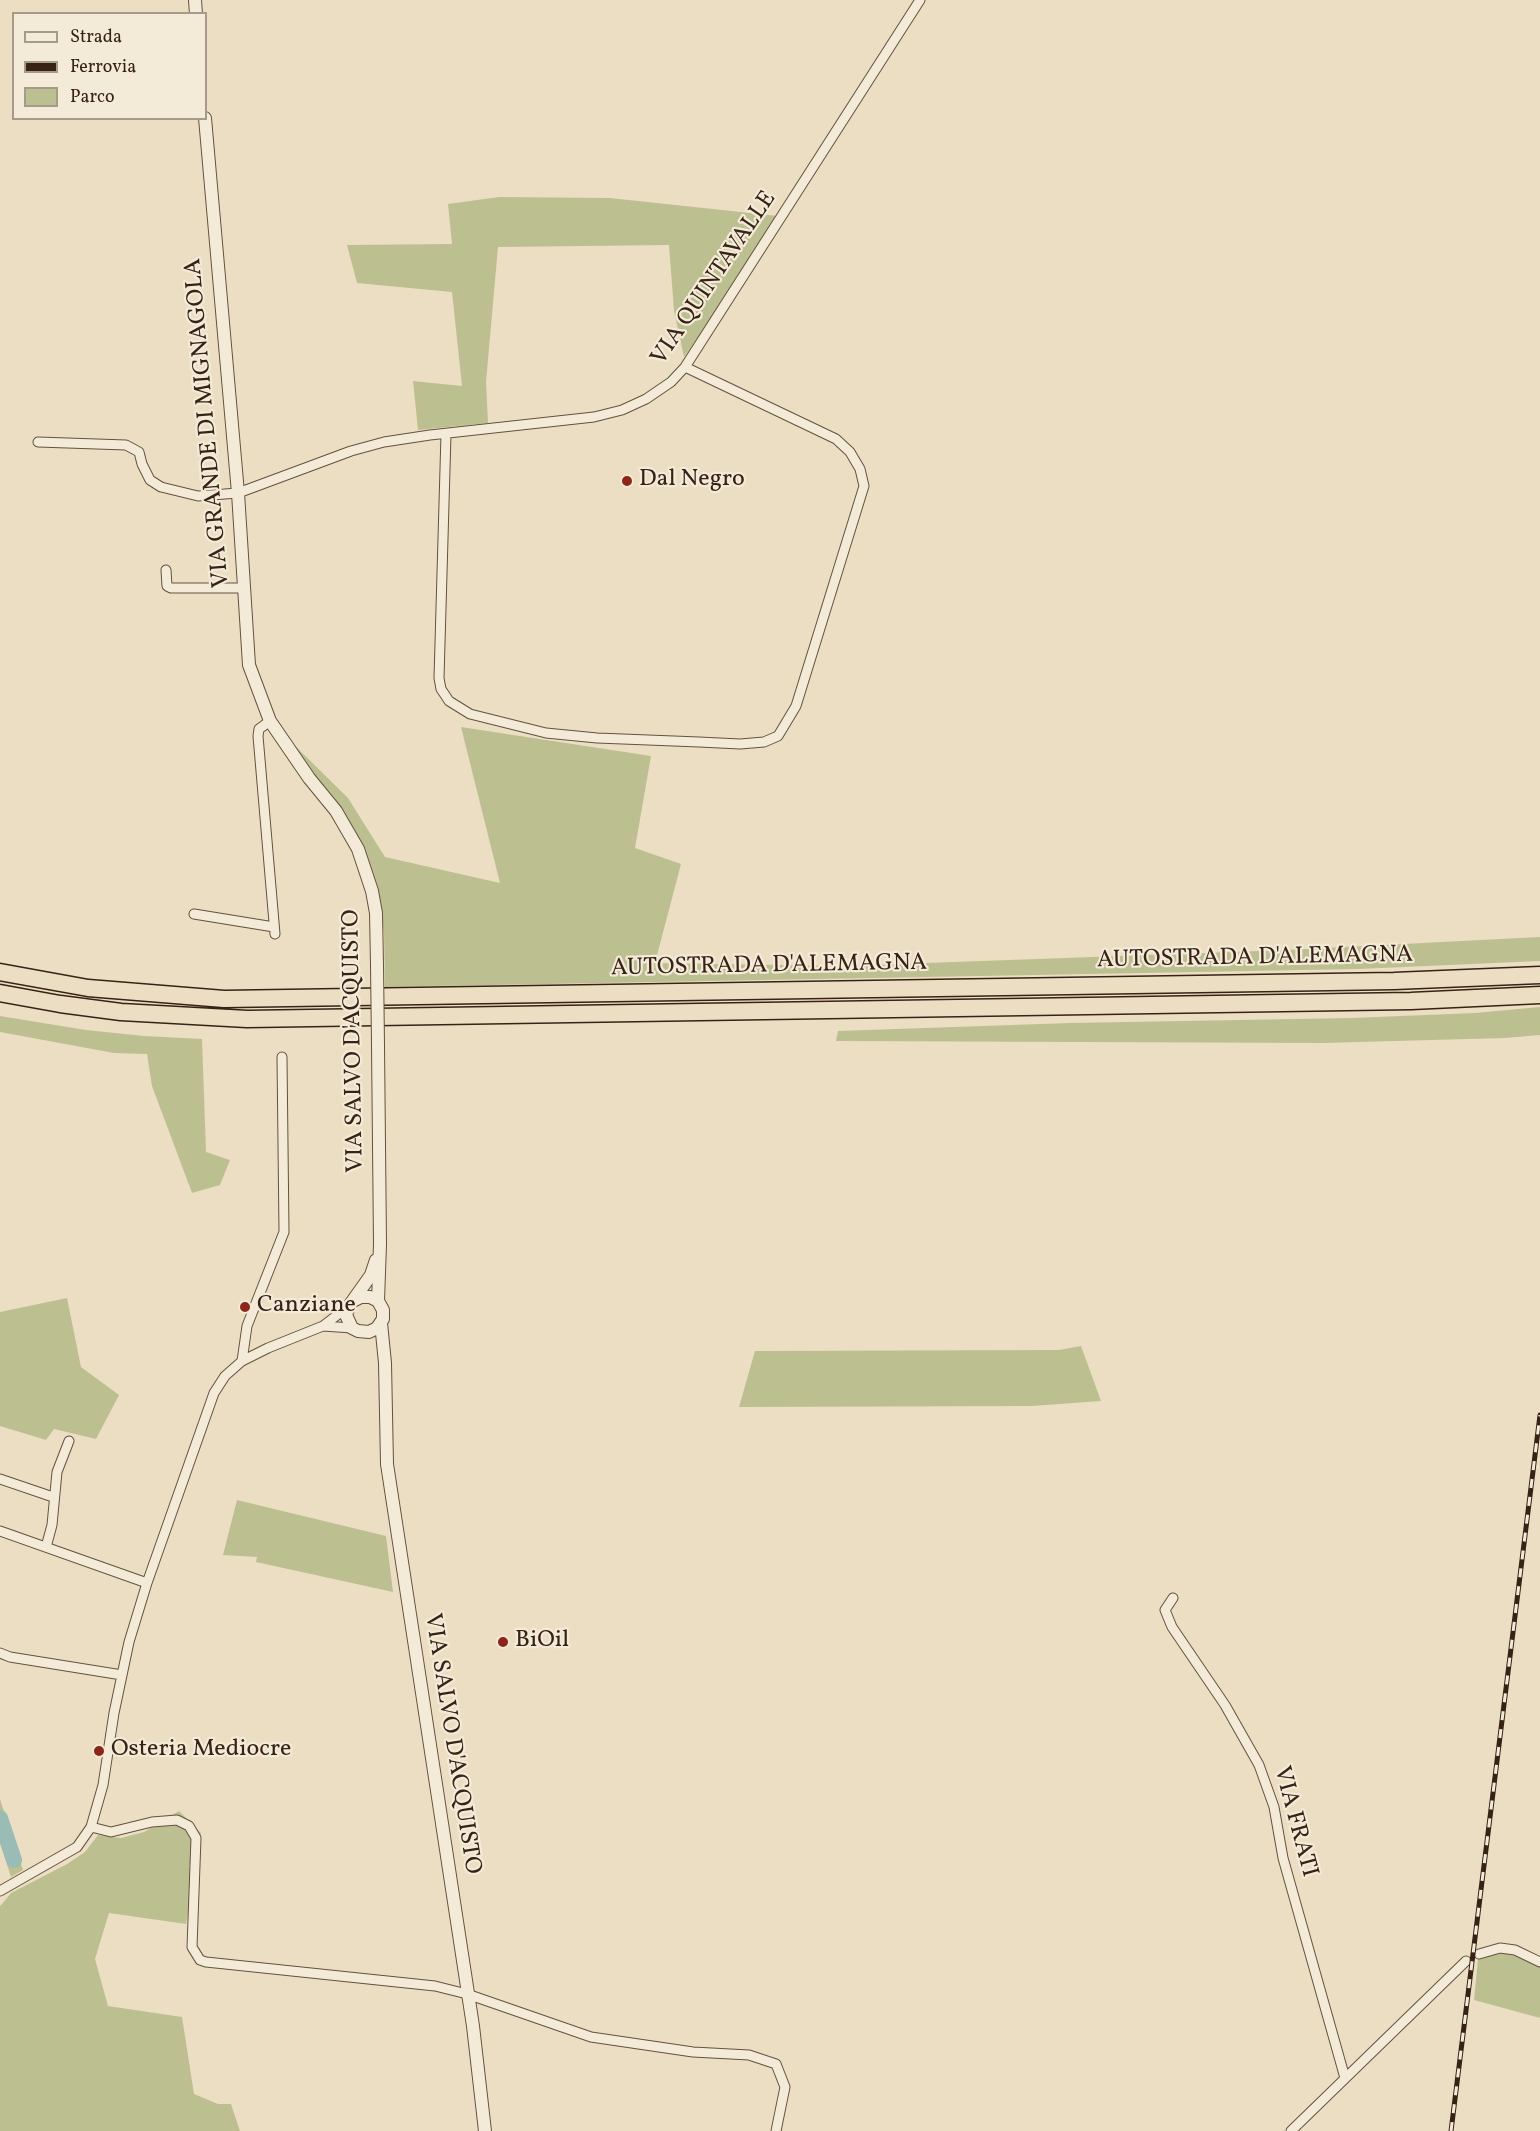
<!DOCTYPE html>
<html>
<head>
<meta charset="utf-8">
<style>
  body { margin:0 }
  #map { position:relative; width:1540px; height:2131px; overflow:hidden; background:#ecdec3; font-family:Vollkorn,serif }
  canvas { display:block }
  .legend { position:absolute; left:12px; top:12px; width:195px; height:108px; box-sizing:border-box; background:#f3ead8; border:2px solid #a89a8a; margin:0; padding:8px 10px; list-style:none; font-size:18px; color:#372215 }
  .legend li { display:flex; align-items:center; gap:12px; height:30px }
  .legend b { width:30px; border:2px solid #a89a8a }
</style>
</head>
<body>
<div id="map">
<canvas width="1540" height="2131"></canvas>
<ul class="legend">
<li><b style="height:8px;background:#f3ead8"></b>Strada</li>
<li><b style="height:8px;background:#372215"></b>Ferrovia</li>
<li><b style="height:16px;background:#bcc091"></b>Parco</li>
</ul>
</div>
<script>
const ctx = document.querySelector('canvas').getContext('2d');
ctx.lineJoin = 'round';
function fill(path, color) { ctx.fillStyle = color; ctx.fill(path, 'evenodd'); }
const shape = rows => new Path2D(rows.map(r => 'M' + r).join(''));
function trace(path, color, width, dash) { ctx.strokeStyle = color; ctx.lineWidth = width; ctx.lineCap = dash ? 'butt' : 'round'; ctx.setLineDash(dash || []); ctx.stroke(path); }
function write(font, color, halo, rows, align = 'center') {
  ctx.font = font + ' Vollkorn,serif'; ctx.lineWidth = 4.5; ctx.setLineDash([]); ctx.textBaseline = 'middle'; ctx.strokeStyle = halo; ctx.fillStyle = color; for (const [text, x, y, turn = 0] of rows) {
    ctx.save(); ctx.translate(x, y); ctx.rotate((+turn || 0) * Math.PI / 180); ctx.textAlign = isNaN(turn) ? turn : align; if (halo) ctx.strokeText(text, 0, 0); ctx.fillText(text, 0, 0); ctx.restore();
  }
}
fill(shape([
  [499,197,610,198,778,216,713,316,684,357,674,311,669,245,498,247,486,382,488,423,418,430,413,381,462,386,452,292,357,283,347,245,452,244,448,204],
  [461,727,651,756,635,848,681,864,655,963,843,966,1286,950,1540,937,1540,961,1359,969,385,987,384,934,381,908,376,884,279,730,348,798,385,857,500,883],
  [1540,1007,1540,1035,1505,1038,1323,1043,836,1041,838,1031,1070,1023,1352,1018,1475,1013],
  [0,1016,86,1030,144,1036,202,1039,206,1152,230,1160,220,1185,192,1193,152,1086,147,1054,114,1053,0,1032],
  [67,1298,81,1367,119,1395,96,1439,54,1429,46,1440,0,1426,0,1312],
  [1081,1346,1101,1401,1032,1406,739,1407,755,1351,1059,1350],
  [237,1500,386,1536,393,1592,256,1562,257,1557,223,1555],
  [0,1799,23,1870,11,1877,0,1842],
  [179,1811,201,1833,198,1855,189,1866,193,1881,186,1924,109,1913,95,1959,108,2006,182,2017,194,2094,218,2104,231,2104,240,2131,0,2131,0,1906,2,1904,11,1893,67,1864,85,1852,98,1835,121,1838,144,1832],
  [1501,1952,1513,1953,1540,1965,1540,2018,1474,2000,1478,1959]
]), '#bcc091');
trace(shape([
  [0,1818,14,1860]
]), '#99bcb4', 16);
const minor = shape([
  [446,434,439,678,441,689,449,701,470,714,546,733,597,738,699,742,740,744,764,742,778,736,796,706,864,486,860,469,850,452,836,439,685,367],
  [38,442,126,445,139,452,142,464,150,480,161,487,198,496,238,493,351,451,384,442,430,435,594,417,622,410,646,399,671,382,685,367,920,0],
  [166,570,167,586,171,588,243,588],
  [270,721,259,729,258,736,275,934],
  [194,914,274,927],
  [349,1306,323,1326,352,1328],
  [242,1361,247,1326,284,1232,282,1057],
  [0,1479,53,1497],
  [0,1531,147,1583],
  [46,1547,52,1525,57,1472,69,1441],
  [1173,1598,1165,1610,1172,1627,1225,1705,1259,1765,1274,1807,1283,1858,1345,2078],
  [0,1653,10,1657,122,1675],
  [91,1827,111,1832,152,1822,177,1820,189,1826,196,1838,192,1947,200,1960,206,1962,435,1986,467,1994,591,2037,693,2052,749,2055,776,2064,785,2087,776,2131],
  [0,1891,77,1847,91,1827,103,1785,114,1713,129,1642,147,1583,214,1393,225,1376,242,1361,268,1348,323,1326],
  [1479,1954,1500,1948,1515,1950,1540,1962],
  [1291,2131,1466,1961]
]);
const tertiary = shape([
  [195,0,196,14],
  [205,118,238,493,249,665,270,721,309,778,336,811,358,849,372,891,376,913,377,965],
  [353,1301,361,1297,370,1297,378,1301,383,1310,383,1319,377,1328,369,1332,358,1331,352,1328,346,1315,349,1306,371,1275,376,1260],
  [378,1301,380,1244,378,1045],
  [381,1323,385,1363,387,1464,473,2026,485,2131]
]);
const motorway = shape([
  [0,972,88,988,224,999,1394,981,1540,975],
  [0,993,60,1004,121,1012,247,1019,1411,1001,1540,995]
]);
trace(minor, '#645140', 11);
trace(tertiary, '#645140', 14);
trace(motorway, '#372215', 19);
trace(minor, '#f3ead8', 9);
trace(tertiary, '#f3ead8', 12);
trace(motorway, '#ecdec3', 16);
const rail = shape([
  [1451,2131,1540,1415]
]);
trace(rail, '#372215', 5);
trace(rail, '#f3ead8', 3, [9]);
const tertiaryBridge = shape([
  [377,965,378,1045]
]);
trace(tertiaryBridge, '#645140', 14, []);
trace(tertiaryBridge, '#f3ead8', 12);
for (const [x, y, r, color] of [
  [627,481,6,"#8f2418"],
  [245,1307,6,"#8f2418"],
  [503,1642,6,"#8f2418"],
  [99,1751,6,"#8f2418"]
]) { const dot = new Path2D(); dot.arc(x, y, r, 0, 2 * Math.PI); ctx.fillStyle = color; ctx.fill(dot); trace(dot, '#f3ead8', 2); }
write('24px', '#372215', '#f3ead8', [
  ["VIA QUINTAVALLE",715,279,-56],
  ["VIA GRANDE DI MIGNAGOLA",209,423,-95],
  ["AUTOSTRADA D'ALEMAGNA",1255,959,-1],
  ["AUTOSTRADA D'ALEMAGNA",769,967,-1],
  ["VIA SALVO D'ACQUISTO",355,1041,-91],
  ["VIA SALVO D'ACQUISTO",451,1744,81],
  ["VIA FRATI",1294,1822,75]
]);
write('24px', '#372215', '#f3ead8', [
  ["Dal Negro",639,481],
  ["Canziane",257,1307],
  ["BiOil",515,1642],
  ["Osteria Mediocre",111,1751]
], 'left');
</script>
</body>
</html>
